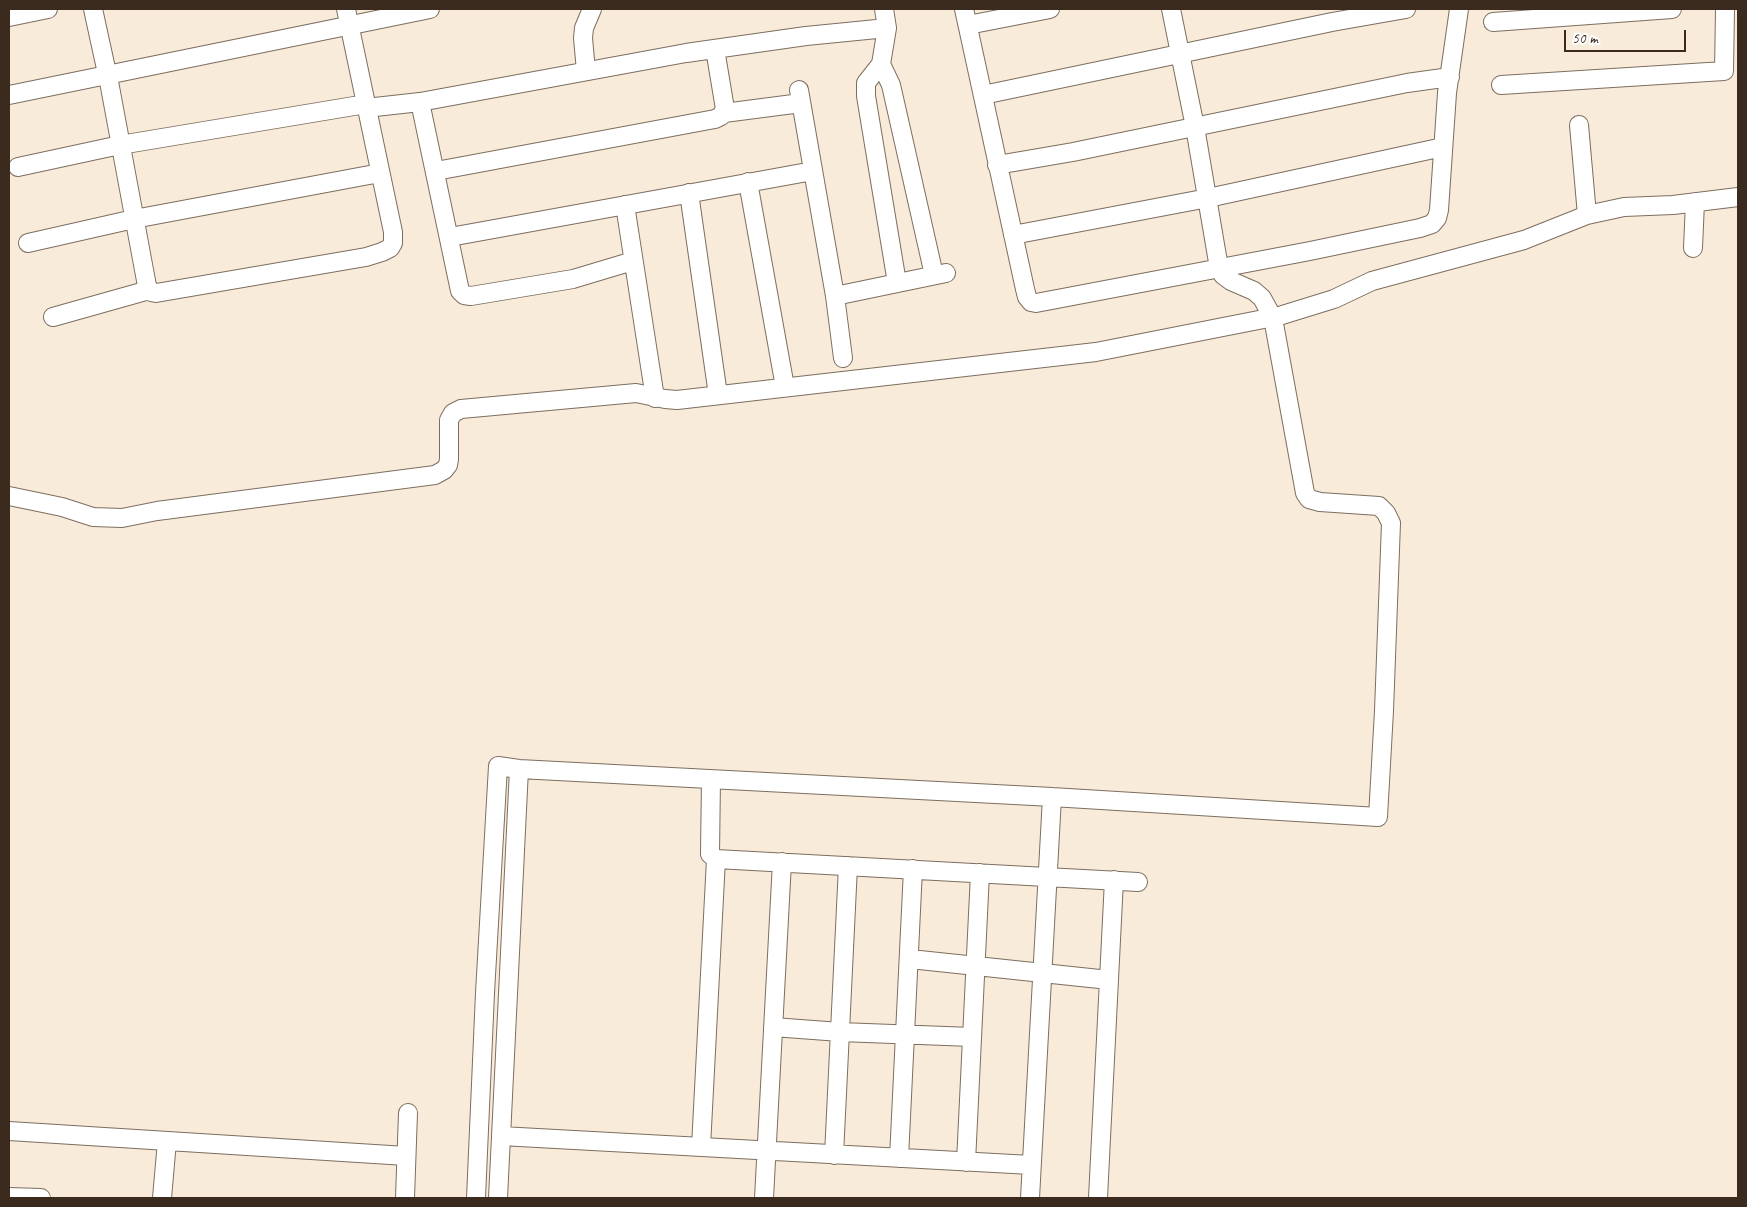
<!DOCTYPE html>
<html>
<head>
<meta charset="utf-8">
<style>
  body { margin:0 }
  #map { position:relative; width:1747px; height:1207px; overflow:hidden; background:#f8ebd9; font-family:Caveat,sans-serif }
  canvas { display:block }
  .frame { position:absolute; inset:0; border:10px solid #3b2a1e; pointer-events:none }
  .scale { position:absolute; left:1564px; top:30px; width:122px; height:22px; box-sizing:border-box; border:2px solid #3b2a1e; border-top:0; padding-left:6px; font-size:15px; line-height:18px; white-space:nowrap; color:#3b2a1e; -webkit-text-stroke:4px #fff; paint-order:stroke }
</style>
</head>
<body>
<div id="map">
<canvas width="1747" height="1207"></canvas>
<div class="frame"></div>
<div class="scale">50 m</div>
</div>
<script>
const ctx = document.querySelector('canvas').getContext('2d');
ctx.lineJoin = 'round';
const shape = rows => new Path2D(rows.map(r => 'M' + r).join(''));
function trace(path, color, width, dash) { ctx.strokeStyle = color; ctx.lineWidth = width; ctx.lineCap = dash ? 'butt' : 'round'; ctx.setLineDash(dash || []); ctx.stroke(path); }
const minor = shape([
  [93,9,110,87,147,286,151,292,156,293,366,257,382,252,390,248,393,243,393,232,346,9],
  [884,9,887,28],
  [964,9,1025,289,1027,297,1031,302,1036,303,1310,251,1420,228,1432,224,1437,218,1439,210,1447,93,1459,9],
  [9,17,48,9],
  [1493,22,1672,9],
  [968,25,1050,9],
  [881,64,866,83,866,96,897,283],
  [586,71,583,38,584,28,592,9],
  [1501,85,1724,71,1725,9],
  [799,90,835,296,843,358],
  [9,95,430,9],
  [983,95,1332,22,1406,9],
  [420,102,460,291,464,295,471,296,573,279,633,261],
  [366,108,420,102,686,53,806,36,887,28,881,64,891,85,934,275],
  [724,113,801,103],
  [1579,125,1587,215],
  [997,165,1073,152,1407,83,1450,77],
  [18,167,120,145,366,104],
  [436,171,715,119,721,116,725,109,715,49],
  [748,182,785,387],
  [689,193,718,395],
  [625,205,655,398],
  [1013,235,1208,198,1443,147],
  [450,237,813,171],
  [28,243,134,219,380,173],
  [1693,248,1695,202],
  [835,296,946,273],
  [53,317,149,290],
  [9,496,62,507,93,517,122,518,157,511,435,475,444,470,448,465,449,459,449,420,453,413,461,409,636,393,665,399,677,400,1096,352,1279,316,1334,299,1372,281,1524,240,1587,215,1624,207,1673,205,1738,197],
  [711,779,710,854,716,859,1138,882],
  [910,959,1109,980],
  [773,1027,840,1032,972,1037],
  [9,1131,406,1156],
  [501,1136,1031,1165],
  [701,1147,716,859],
  [834,1155,848,866],
  [899,1158,913,869],
  [966,1162,980,873],
  [9,1197,41,1198],
  [162,1198,167,1141],
  [405,1198,408,1113],
  [476,1198,485,993,498,766,519,769,1052,797,1378,817,1384,711,1391,523,1386,513,1379,506,1320,502,1309,499,1305,493,1273,318,1262,298,1254,291,1231,281,1223,275,1219,268,1195,127,1171,9],
  [498,1198,519,769],
  [764,1198,782,862],
  [1030,1198,1052,797],
  [1098,1198,1114,880]
]);
trace(minor, '#7d6e5f', 20);
trace(minor, '#fff', 18);
</script>
</body>
</html>
